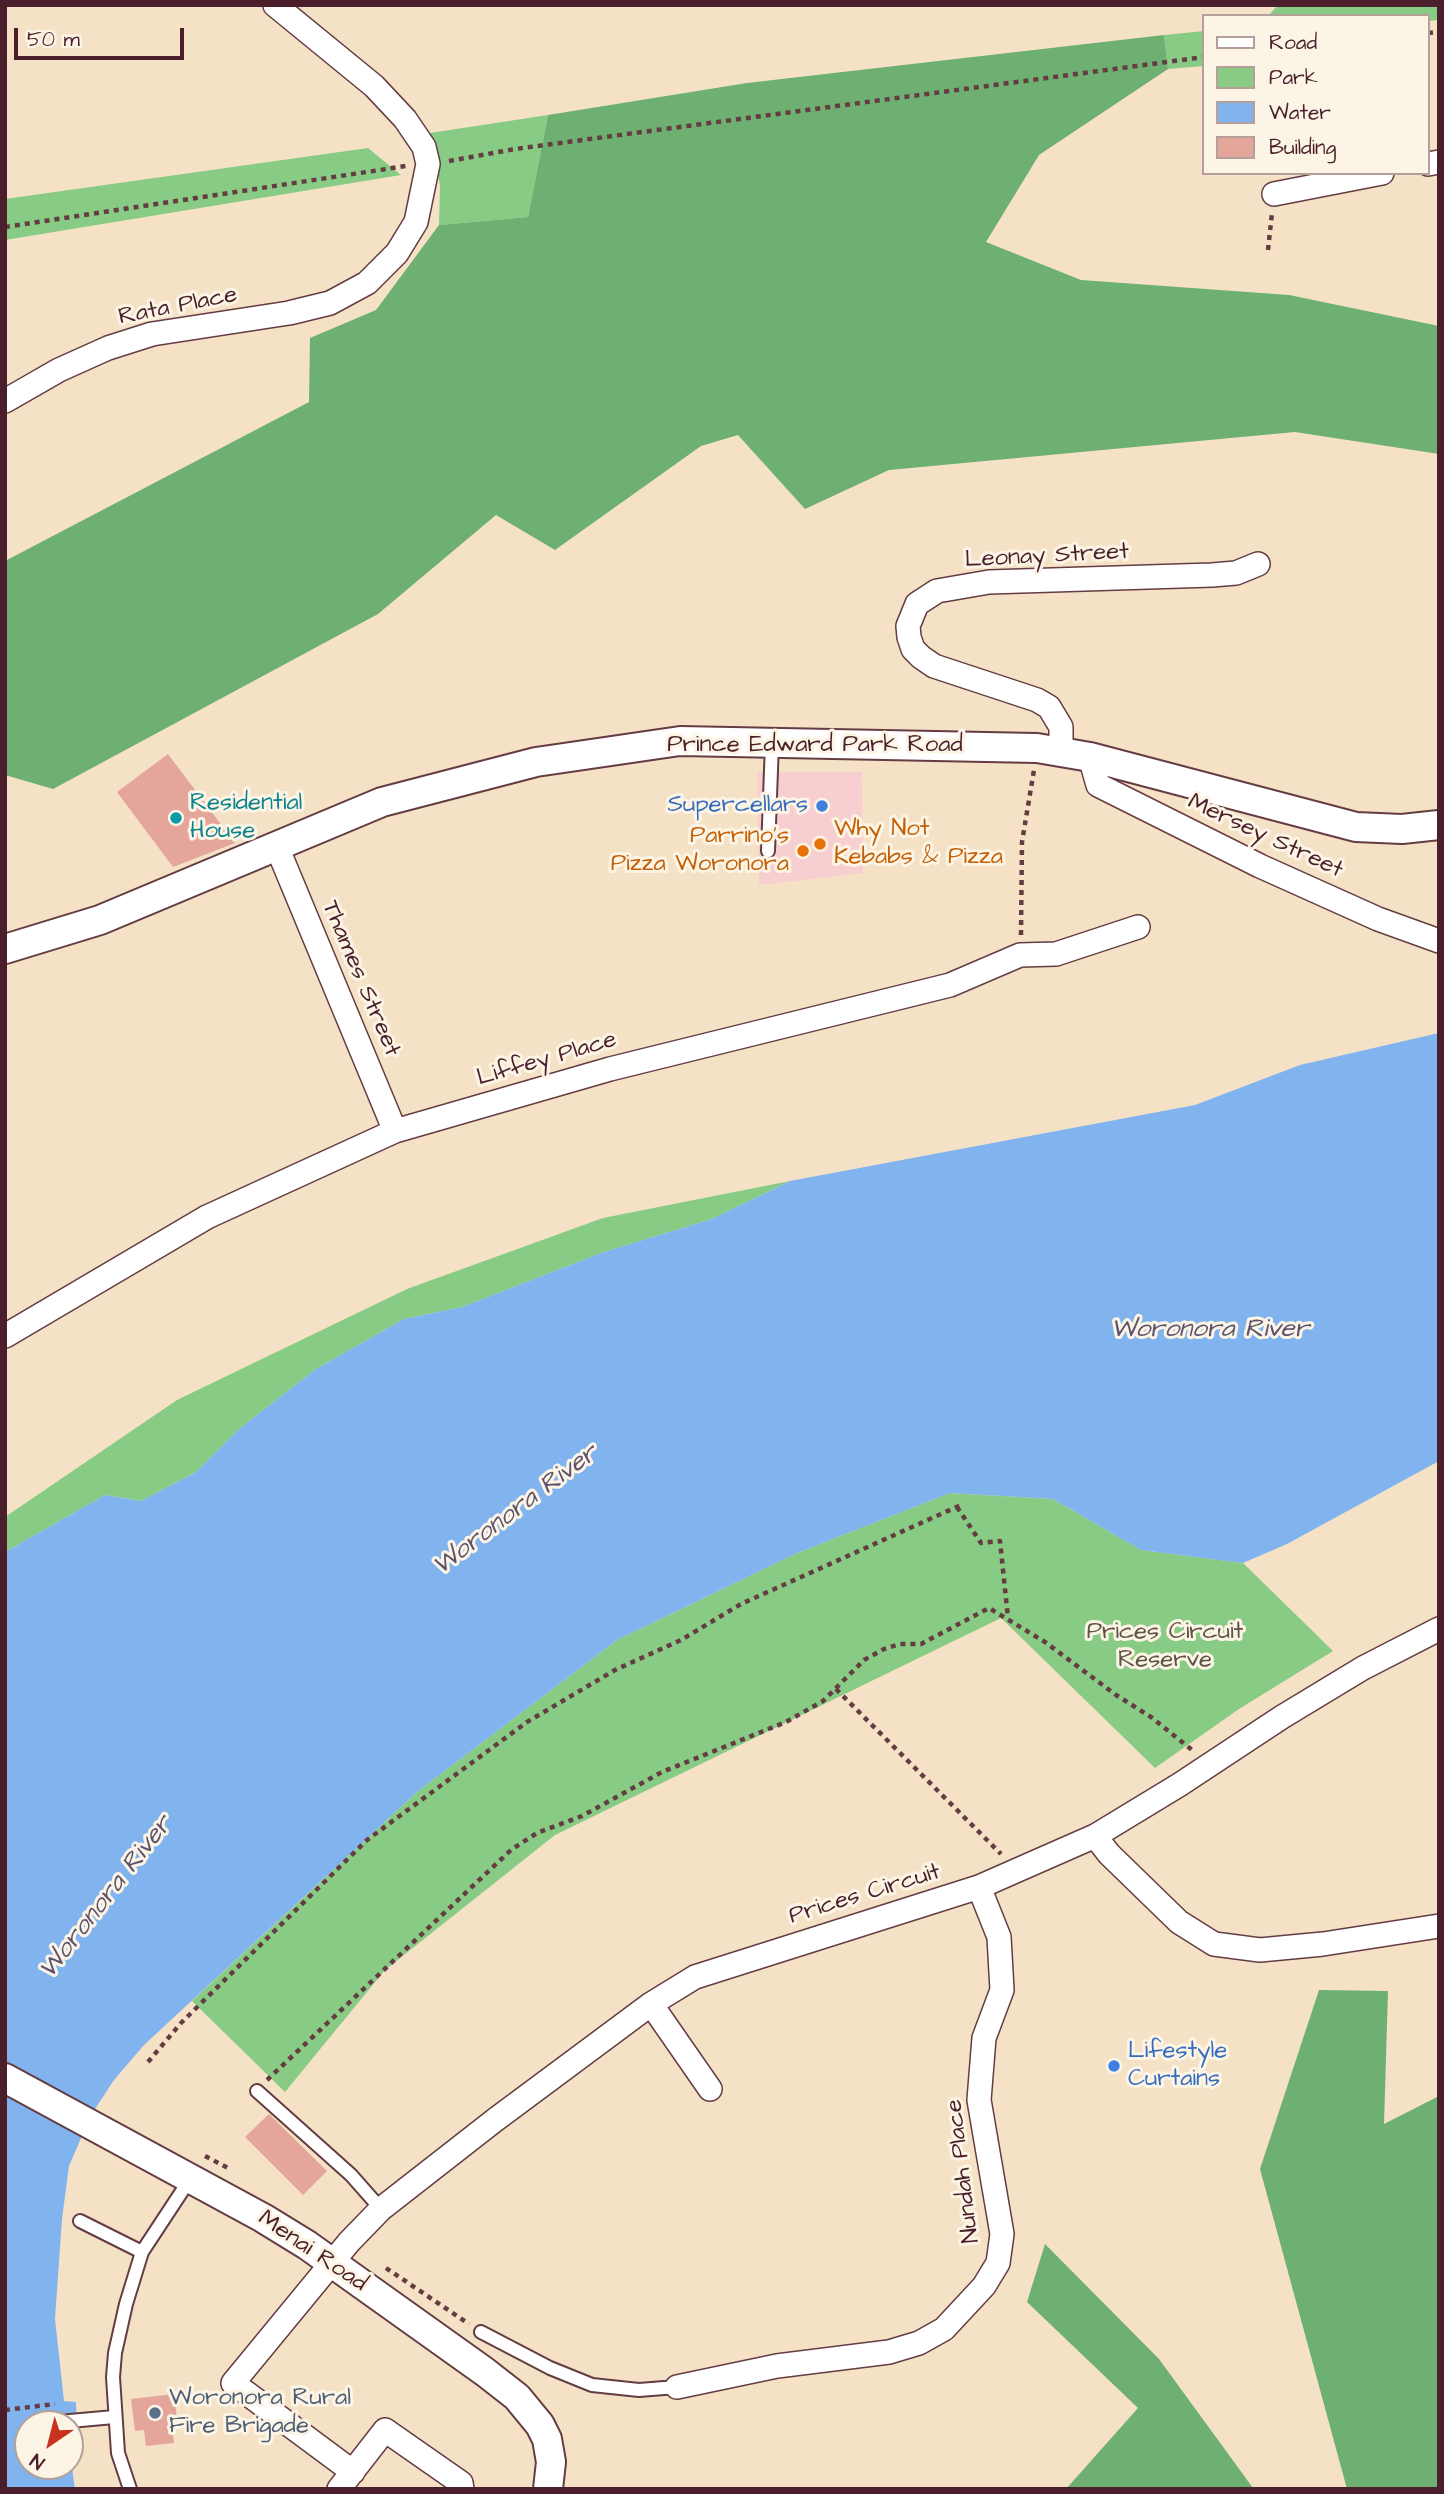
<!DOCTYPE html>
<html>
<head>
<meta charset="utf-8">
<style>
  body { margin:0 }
  #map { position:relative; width:1444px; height:2494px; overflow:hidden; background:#f5e2c6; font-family:"Architects Daughter",sans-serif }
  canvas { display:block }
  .frame { position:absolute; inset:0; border:7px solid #4a1f2b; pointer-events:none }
  .legend { position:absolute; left:1202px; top:14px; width:228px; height:161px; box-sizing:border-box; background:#fcf5e5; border:2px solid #b59f9b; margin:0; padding:9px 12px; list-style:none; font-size:21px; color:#4a1f2b }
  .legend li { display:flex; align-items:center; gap:14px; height:35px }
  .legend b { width:35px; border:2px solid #b59f9b }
  .north { position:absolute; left:14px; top:2410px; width:70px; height:70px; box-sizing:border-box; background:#fcf5e5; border:2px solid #b59f9b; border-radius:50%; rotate:215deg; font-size:19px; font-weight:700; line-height:28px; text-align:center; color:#4a1f2b }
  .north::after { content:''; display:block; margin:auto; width:24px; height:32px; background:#c8321e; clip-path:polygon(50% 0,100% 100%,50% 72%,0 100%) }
  .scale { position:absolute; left:14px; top:28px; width:170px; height:32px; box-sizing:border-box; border:4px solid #4a1f2b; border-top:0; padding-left:9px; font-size:21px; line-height:24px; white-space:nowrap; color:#4a1f2b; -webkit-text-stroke:5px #fcf5e5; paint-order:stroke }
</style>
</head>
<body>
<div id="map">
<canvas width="1444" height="2494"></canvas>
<div class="frame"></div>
<ul class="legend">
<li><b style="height:9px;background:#fff"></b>Road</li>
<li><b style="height:19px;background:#88cb84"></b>Park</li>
<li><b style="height:19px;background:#81b4ee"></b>Water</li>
<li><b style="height:19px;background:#e4a59a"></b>Building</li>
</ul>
<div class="north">N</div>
<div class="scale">50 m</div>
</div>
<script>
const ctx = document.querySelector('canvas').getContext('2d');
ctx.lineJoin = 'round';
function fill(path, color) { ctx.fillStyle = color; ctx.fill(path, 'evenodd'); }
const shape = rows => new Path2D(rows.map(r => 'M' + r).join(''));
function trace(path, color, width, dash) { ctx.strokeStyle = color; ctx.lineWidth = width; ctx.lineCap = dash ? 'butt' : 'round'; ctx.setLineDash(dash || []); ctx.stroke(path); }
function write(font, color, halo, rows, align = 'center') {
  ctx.font = font + ' "Architects Daughter",sans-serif'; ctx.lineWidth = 6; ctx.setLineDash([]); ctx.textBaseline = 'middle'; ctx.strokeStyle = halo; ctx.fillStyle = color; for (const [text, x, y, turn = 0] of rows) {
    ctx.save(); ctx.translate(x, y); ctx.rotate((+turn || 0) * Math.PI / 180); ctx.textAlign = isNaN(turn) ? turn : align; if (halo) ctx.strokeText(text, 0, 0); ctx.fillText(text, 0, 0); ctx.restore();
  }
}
fill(shape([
  [757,772,862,772,863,873,759,885]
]), '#f7cfd0');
fill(shape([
  [1278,5,1439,5,1439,20,1428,21,1428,16,1268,16],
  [1204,31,1204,66,1168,69,1164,35],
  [548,115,528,217,439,225,440,185,430,133],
  [368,148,401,175,5,240,5,199],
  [790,1181,712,1219,604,1252,462,1307,404,1319,316,1369,239,1429,196,1472,141,1501,105,1495,5,1552,5,1517,177,1400,407,1289,603,1218],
  [950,1493,1053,1499,1141,1550,1243,1563,1333,1651,1239,1709,1155,1768,1001,1618,555,1835,385,1970,285,2092,192,2001,417,1792,617,1640,797,1553]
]), '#88cb84');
fill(shape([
  [1164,35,1168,69,1039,155,986,242,1081,280,1289,295,1439,326,1439,454,1295,432,889,470,805,509,738,435,701,446,555,550,496,515,378,614,53,789,5,775,5,561,309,402,310,338,376,310,439,225,528,217,548,115,747,83],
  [1319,1990,1388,1991,1384,2124,1439,2096,1439,2489,1347,2489,1260,2169],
  [1045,2244,1159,2359,1253,2488,1257,2489,1066,2489,1138,2408,1027,2302]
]), '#6eaf72');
fill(shape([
  [1439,1033,1439,1461,1287,1544,1243,1563,1141,1550,1053,1499,950,1493,797,1553,617,1640,417,1792,144,2045,114,2080,91,2115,69,2166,62,2219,55,2319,64,2401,76,2402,77,2435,70,2436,70,2424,28,2424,28,2466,70,2466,70,2454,75,2489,5,2489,5,1552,105,1495,141,1501,196,1472,239,1429,316,1369,404,1319,462,1307,604,1252,712,1219,790,1181,1195,1105,1300,1065]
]), '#81b4ee');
fill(shape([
  [168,754,235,843,173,867,117,792],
  [269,2114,327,2171,303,2195,245,2137],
  [174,2394,178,2426,172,2427,174,2443,146,2446,144,2430,135,2431,131,2399]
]), '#e4a59a');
const service = shape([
  [768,851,772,743],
  [257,2091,351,2175,381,2209],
  [80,2221,142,2252],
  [481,2332,550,2368,592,2385,639,2390,677,2387],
  [59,2422,114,2417],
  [130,2489,118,2453,113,2377,115,2353,126,2304,142,2252,190,2179]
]);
const minor = shape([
  [1428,164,1439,162],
  [1274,194,1382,173],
  [5,401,59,370,108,348,152,334,289,313,330,303,367,283,397,253,416,222,428,164,424,147,405,119,374,86,275,5],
  [1061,751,1061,727,1049,707,1037,700,934,666,921,657,913,649,909,637,908,626,917,604,937,591,989,582,1212,575,1236,573,1258,564],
  [1090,757,1098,785,1260,866,1378,919,1439,941],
  [277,847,395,1131],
  [5,1336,207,1217,395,1131,610,1069,950,985,1020,955,1056,954,1138,927],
  [1095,1836,1109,1854,1179,1922,1214,1944,1260,1950,1323,1944,1439,1926],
  [651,2004,710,2089],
  [677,2387,777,2366,889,2352,919,2343,944,2329,984,2286,998,2263,1002,2234,979,2100,984,2038,1002,1990,999,1937,979,1887],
  [353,2472,233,2383,349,2242,381,2209,495,2120,651,2004,695,1977,979,1887,1095,1836,1179,1785,1282,1717,1363,1668,1439,1629],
  [339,2489,385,2430,461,2483,462,2489]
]);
const tertiary = shape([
  [5,949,100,920,382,802,536,762,680,741,1037,748,1090,757,1356,827,1402,829,1439,825],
  [5,2078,263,2218,307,2245,485,2372,517,2397,540,2425,547,2439,551,2462,548,2489]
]);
trace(service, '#643c42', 16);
trace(minor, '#643c42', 26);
trace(tertiary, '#643c42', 32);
trace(shape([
  [1428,33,1439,32],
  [449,161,515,149,1204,57],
  [5,227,406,166],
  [1268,250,1272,213],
  [1021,935,1022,842,1034,770],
  [957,1507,981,1543,1000,1541,1008,1618],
  [836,1689,1001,1854],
  [148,2062,181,2023,367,1840,527,1722,615,1670,681,1640,741,1604,961,1505],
  [267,2080,511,1850,537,1833,582,1816,662,1772,786,1722,823,1701,864,1660,884,1649,900,1644,921,1644,989,1608,1045,1642,1116,1695,1151,1717,1192,1750],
  [205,2156,228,2168],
  [386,2268,469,2324],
  [5,2410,55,2404]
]), '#643c42', 4.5, [5, 5]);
trace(service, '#fff', 12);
trace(minor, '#fff', 23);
trace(tertiary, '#fff', 28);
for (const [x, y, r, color] of [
  [822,806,7,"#3f7fe0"],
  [176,818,7,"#0f9aa8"],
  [820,844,7,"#e8710a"],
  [803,851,7,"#e8710a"],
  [1114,2066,7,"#3f7fe0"],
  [155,2413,7,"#5c6f8a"]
]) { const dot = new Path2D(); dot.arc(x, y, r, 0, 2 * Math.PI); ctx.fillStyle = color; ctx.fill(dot); trace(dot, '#fcf5e5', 2.5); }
write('24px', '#4a1f2b', '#fcf5e5', [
  ["Rata Place",178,307,-11],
  ["Leonay Street",1047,557,-3],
  ["Prince Edward Park Road",815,746],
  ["Mersey Street",1265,837,25],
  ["Thames Street",360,979,67],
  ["Liffey Place",547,1060,-16],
  ["Prices Circuit",865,1895,-17],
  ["Nundah Place",964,2171,-97],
  ["Menai Road",312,2252,34]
]);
write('24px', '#0d838f', '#fcf5e5', [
  ["Residential",190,804],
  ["House",190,832]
], 'left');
write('24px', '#366cbe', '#fcf5e5', [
  ["Supercellars",808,806],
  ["Lifestyle",1128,2052,"left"],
  ["Curtains",1128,2080,"left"]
], 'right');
write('24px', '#c56008', '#fcf5e5', [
  ["Why Not",834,830],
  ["Kebabs & Pizza",834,858],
  ["Parrino's",789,837,"right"],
  ["Pizza Woronora",789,865,"right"]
], 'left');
write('24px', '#5d5346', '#fcf5e5', [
  ["Prices Circuit",1165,1633],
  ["Reserve",1165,1661]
]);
write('24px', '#4e5e75', '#fcf5e5', [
  ["Woronora Rural",169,2399],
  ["Fire Brigade",169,2427]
], 'left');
write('italic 26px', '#5d536f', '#fcf5e5', [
  ["Woronora River",1210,1331],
  ["Woronora River",516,1511,-37],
  ["Woronora River",107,1898,-52]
]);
</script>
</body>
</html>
